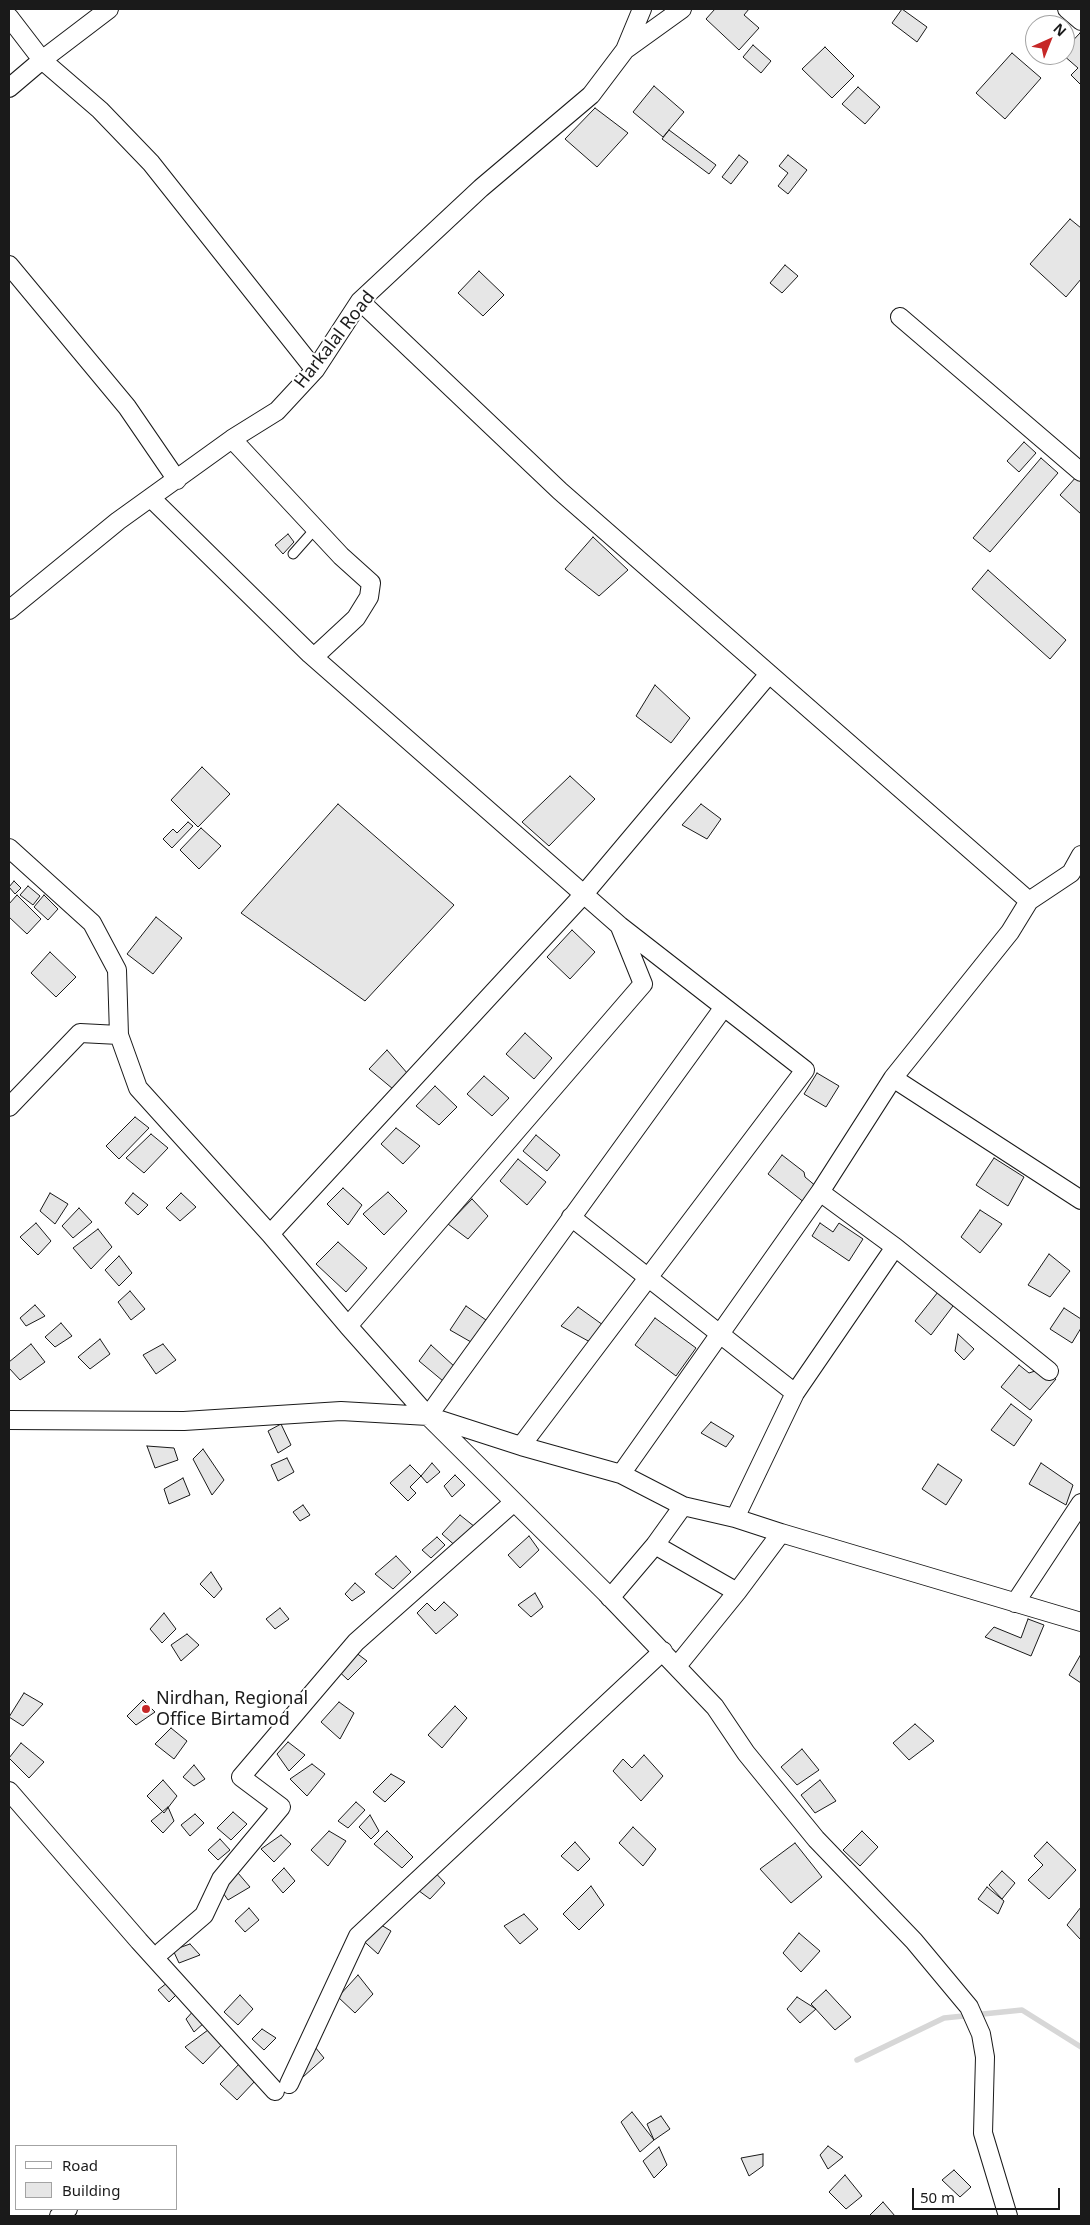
<!DOCTYPE html>
<html>
<head>
<meta charset="utf-8">
<style>
  body { margin:0 }
  #map { position:relative; width:1090px; height:2225px; overflow:hidden; background:#fff; font-family:"Noto Sans",sans-serif }
  canvas { display:block }
  .frame { position:absolute; inset:0; border:10px solid #1a1a1a; pointer-events:none }
  .legend { position:absolute; left:15px; top:2145px; width:162px; height:65px; box-sizing:border-box; background:#fff; border:1px solid #a3a3a3; margin:0; padding:6px 9px; list-style:none; font-size:15px; color:#1a1a1a }
  .legend li { display:flex; align-items:center; gap:10px; height:25px }
  .legend b { width:25px; border:1px solid #a3a3a3 }
  .north { position:absolute; left:1025px; top:15px; width:50px; height:50px; box-sizing:border-box; background:#fff; border:1px solid #a3a3a3; border-radius:50%; rotate:44deg; font-size:14px; font-weight:700; line-height:20px; text-align:center; color:#1a1a1a }
  .north::after { content:''; display:block; margin:auto; width:18px; height:22px; background:#c62828; clip-path:polygon(50% 0,100% 100%,50% 72%,0 100%) }
  .scale { position:absolute; left:912px; top:2188px; width:148px; height:22px; box-sizing:border-box; border:2px solid #1a1a1a; border-top:0; padding-left:6px; font-size:15px; line-height:18px; white-space:nowrap; color:#1a1a1a; -webkit-text-stroke:4px #fff; paint-order:stroke }
</style>
</head>
<body>
<div id="map">
<canvas width="1090" height="2225"></canvas>
<div class="frame"></div>
<ul class="legend">
<li><b style="height:6px;background:#fff"></b>Road</li>
<li><b style="height:14px;background:#e6e6e6"></b>Building</li>
</ul>
<div class="north">N</div>
<div class="scale">50 m</div>
</div>
<script>
const ctx = document.querySelector('canvas').getContext('2d');
ctx.lineJoin = 'round';
const shape = rows => new Path2D(rows.map(r => 'M' + r).join(''));
function trace(path, color, width, dash) { ctx.strokeStyle = color; ctx.lineWidth = width; ctx.lineCap = dash ? 'butt' : 'round'; ctx.setLineDash(dash || []); ctx.stroke(path); }
function fill(path, color) { ctx.fillStyle = color; ctx.fill(path, 'evenodd'); }
function write(font, color, halo, rows, align = 'center') {
  ctx.font = font + ' "Noto Sans",sans-serif'; ctx.lineWidth = 4; ctx.setLineDash([]); ctx.textBaseline = 'middle'; ctx.strokeStyle = halo; ctx.fillStyle = color; for (const [text, x, y, turn = 0] of rows) {
    ctx.save(); ctx.translate(x, y); ctx.rotate((+turn || 0) * Math.PI / 180); ctx.textAlign = isNaN(turn) ? turn : align; if (halo) ctx.strokeText(text, 0, 0); ctx.fillText(text, 0, 0); ctx.restore();
  }
}
trace(shape([
  [857,2060,944,2018,1022,2010,1081,2047]
]), '#d7d7d7', 5.5);
const building = shape([
  [715,9,749,9,744,15,759,28,739,50,706,19,715,9],
  [902,9,927,27,917,42,892,23,902,9],
  [1080,33,1081,34,1081,85,1071,75,1078,68,1063,55,1065,55,1065,49,1080,33],
  [753,45,771,61,761,73,743,57,753,45],
  [825,47,854,76,832,98,802,69,825,47],
  [1012,53,1041,78,1005,119,976,93,1012,53],
  [654,86,684,112,663,137,633,112,654,86],
  [858,87,880,107,865,124,842,104,858,87],
  [595,108,628,133,597,167,565,139,595,108],
  [669,130,716,165,709,174,662,139,669,130],
  [739,155,748,162,731,184,722,177,739,155],
  [788,155,807,170,788,194,778,186,788,173,779,166,788,155],
  [1070,219,1081,228,1081,279,1066,297,1030,264,1070,219],
  [785,265,798,276,782,293,770,283,785,265],
  [479,271,504,295,483,316,458,293,479,271],
  [1024,442,1036,453,1019,472,1007,461,1024,442],
  [1041,458,1058,473,990,552,973,538,1041,458],
  [1077,476,1081,480,1081,514,1060,495,1077,476],
  [288,534,294,542,283,554,275,545,288,534],
  [593,537,628,570,599,596,565,569,593,537],
  [988,570,1066,640,1050,659,972,589,988,570],
  [655,685,690,718,671,743,636,716,655,685],
  [202,767,230,794,198,827,171,800,202,767],
  [570,776,595,799,549,846,522,822,570,776],
  [338,804,454,905,365,1001,241,913,338,804],
  [701,804,721,819,707,839,682,825,701,804],
  [188,822,193,826,172,848,163,839,173,829,177,833,188,822],
  [201,828,221,846,199,869,180,850,201,828],
  [14,881,21,888,15,894,9,887,14,881],
  [28,886,40,896,33,905,20,895,28,886],
  [17,895,41,919,27,934,9,917,9,904,17,895],
  [44,895,58,909,48,920,34,907,44,895],
  [156,917,182,938,153,974,127,954,156,917],
  [572,930,595,952,570,979,547,957,572,930],
  [50,952,76,977,56,997,31,973,50,952],
  [525,1033,552,1058,534,1079,506,1054,525,1033],
  [387,1050,408,1074,393,1089,369,1069,387,1050],
  [817,1073,839,1086,826,1107,804,1094,817,1073],
  [484,1076,509,1098,492,1116,467,1094,484,1076],
  [435,1086,457,1107,439,1125,416,1106,435,1086],
  [135,1117,149,1128,119,1159,106,1146,135,1117],
  [396,1128,420,1146,403,1164,381,1144,396,1128],
  [151,1134,168,1148,144,1173,126,1158,151,1134],
  [536,1135,560,1155,547,1171,523,1151,536,1135],
  [782,1155,804,1172,805,1177,817,1187,805,1203,768,1174,782,1155],
  [994,1158,1024,1177,1008,1206,976,1185,994,1158],
  [518,1159,546,1182,527,1205,500,1181,518,1159],
  [343,1188,362,1205,348,1225,327,1204,343,1188],
  [388,1192,407,1211,384,1235,363,1214,388,1192],
  [50,1193,68,1204,55,1224,40,1211,50,1193],
  [133,1193,148,1205,138,1215,125,1203,133,1193],
  [181,1193,196,1207,180,1221,166,1208,181,1193],
  [472,1199,488,1216,468,1239,448,1224,472,1199],
  [79,1208,92,1222,73,1238,62,1226,79,1208],
  [980,1210,1002,1224,980,1253,961,1237,980,1210],
  [36,1223,51,1241,38,1255,20,1237,36,1223],
  [820,1223,833,1232,839,1223,863,1239,849,1261,812,1236,820,1223],
  [98,1229,112,1247,91,1269,73,1248,98,1229],
  [338,1242,367,1268,346,1292,316,1264,338,1242],
  [1049,1254,1070,1271,1050,1297,1028,1285,1049,1254],
  [119,1256,132,1273,119,1286,105,1270,119,1256],
  [130,1291,145,1309,131,1320,118,1302,130,1291],
  [938,1292,953,1306,931,1335,915,1321,938,1292],
  [35,1305,45,1316,26,1326,20,1318,35,1305],
  [466,1306,486,1320,471,1342,450,1330,466,1306],
  [578,1307,603,1325,590,1342,561,1326,578,1307],
  [1064,1308,1081,1319,1081,1328,1072,1343,1050,1329,1064,1308],
  [655,1318,696,1348,676,1376,635,1345,655,1318],
  [61,1323,72,1336,55,1347,45,1337,61,1323],
  [958,1334,974,1349,964,1360,955,1351,958,1334],
  [100,1339,110,1354,90,1369,78,1357,100,1339],
  [31,1344,45,1362,20,1380,9,1368,9,1362,31,1344],
  [163,1344,176,1360,156,1374,143,1355,163,1344],
  [431,1345,455,1367,443,1381,419,1361,431,1345],
  [1019,1365,1029,1373,1035,1371,1056,1379,1030,1410,1001,1387,1019,1365],
  [1011,1404,1032,1420,1014,1446,991,1430,1011,1404],
  [711,1422,734,1436,726,1447,701,1433,711,1422],
  [281,1424,291,1445,278,1453,268,1431,281,1424],
  [147,1446,174,1448,178,1460,155,1468,147,1446],
  [203,1449,224,1480,212,1495,193,1459,203,1449],
  [287,1458,294,1472,278,1481,271,1465,287,1458],
  [432,1463,440,1472,427,1483,421,1476,432,1463],
  [1041,1463,1073,1485,1066,1505,1029,1484,1041,1463],
  [938,1464,962,1480,946,1505,922,1489,938,1464],
  [410,1465,421,1476,410,1487,416,1493,408,1501,390,1483,410,1465],
  [455,1475,465,1485,452,1497,444,1486,455,1475],
  [183,1478,190,1495,169,1504,164,1489,183,1478],
  [303,1505,310,1515,300,1521,293,1512,303,1505],
  [460,1515,475,1527,466,1555,442,1534,460,1515],
  [529,1536,539,1550,520,1568,508,1555,529,1536],
  [437,1537,445,1545,431,1558,422,1550,437,1537],
  [396,1556,411,1572,393,1589,375,1574,396,1556],
  [211,1572,222,1589,214,1598,200,1584,211,1572],
  [355,1583,365,1592,352,1601,345,1594,355,1583],
  [535,1593,543,1607,531,1617,518,1605,535,1593],
  [444,1602,458,1615,436,1634,417,1613,427,1603,435,1611,444,1602],
  [280,1608,289,1619,275,1629,266,1619,280,1608],
  [164,1613,176,1629,162,1643,150,1629,164,1613],
  [1028,1619,1044,1625,1031,1656,985,1637,994,1627,1021,1638,1028,1619],
  [187,1634,199,1645,181,1661,171,1645,187,1634],
  [347,1646,367,1661,348,1680,330,1663,347,1646],
  [1081,1654,1081,1683,1069,1675,1081,1654],
  [24,1693,43,1704,23,1726,9,1717,24,1693],
  [143,1700,155,1712,136,1725,127,1716,143,1700],
  [339,1702,354,1713,340,1739,321,1722,339,1702],
  [455,1706,467,1718,442,1748,428,1735,455,1706],
  [915,1724,934,1741,909,1760,893,1743,915,1724],
  [171,1728,187,1741,174,1759,155,1744,171,1728],
  [288,1742,305,1755,289,1771,277,1754,288,1742],
  [21,1743,44,1762,29,1778,9,1758,21,1743],
  [802,1749,819,1770,797,1785,781,1767,802,1749],
  [644,1755,663,1776,641,1801,613,1771,623,1759,632,1768,644,1755],
  [312,1764,325,1774,307,1796,290,1779,312,1764],
  [194,1765,205,1779,194,1786,183,1777,194,1765],
  [391,1774,405,1782,385,1802,373,1792,391,1774],
  [163,1780,177,1796,164,1813,147,1796,163,1780],
  [820,1780,836,1801,815,1813,801,1795,820,1780],
  [356,1802,365,1810,348,1828,338,1821,356,1802],
  [168,1807,174,1821,163,1833,151,1821,168,1807],
  [233,1812,247,1824,231,1840,217,1828,233,1812],
  [195,1814,204,1823,190,1836,181,1825,195,1814],
  [370,1815,379,1831,371,1839,359,1827,370,1815],
  [633,1827,656,1849,643,1866,619,1843,633,1827],
  [329,1831,346,1841,328,1866,311,1850,329,1831],
  [387,1831,413,1857,402,1868,374,1844,387,1831],
  [862,1831,878,1847,860,1866,843,1850,862,1831],
  [281,1835,291,1844,274,1862,261,1849,281,1835],
  [220,1839,230,1850,218,1860,208,1850,220,1839],
  [575,1842,590,1859,578,1871,561,1856,575,1842],
  [1047,1842,1076,1870,1049,1899,1028,1880,1043,1865,1034,1856,1047,1842],
  [795,1843,822,1877,791,1903,760,1869,795,1843],
  [429,1866,445,1883,430,1899,411,1885,429,1866],
  [284,1868,295,1881,283,1893,272,1880,284,1868],
  [1002,1871,1015,1883,1002,1899,989,1885,1002,1871],
  [238,1873,250,1887,228,1900,219,1887,238,1873],
  [591,1886,604,1905,579,1930,563,1914,591,1886],
  [987,1887,1004,1901,998,1914,978,1899,987,1887],
  [1081,1907,1081,1937,1080,1939,1067,1925,1081,1907],
  [249,1908,259,1920,245,1932,235,1921,249,1908],
  [524,1914,538,1929,520,1944,504,1926,524,1914],
  [373,1920,391,1931,378,1954,358,1936,373,1920],
  [799,1933,820,1951,801,1972,783,1953,799,1933],
  [190,1944,200,1955,179,1963,173,1950,190,1944],
  [358,1975,373,1994,355,2013,338,1997,358,1975],
  [172,1979,181,1990,169,2002,158,1990,172,1979],
  [826,1990,851,2017,835,2030,811,2004,826,1990],
  [240,1995,253,2009,238,2025,224,2012,240,1995],
  [797,1997,816,2009,800,2023,787,2009,797,1997],
  [197,2007,205,2022,194,2032,186,2019,197,2007],
  [262,2029,276,2038,264,2050,252,2039,262,2029],
  [208,2030,226,2040,203,2064,185,2047,208,2030],
  [315,2047,324,2058,303,2077,295,2066,315,2047],
  [241,2062,256,2080,237,2100,220,2084,241,2062],
  [632,2112,654,2140,640,2152,621,2122,632,2112],
  [661,2116,670,2129,654,2140,647,2124,661,2116],
  [828,2146,843,2157,828,2169,820,2155,828,2146],
  [659,2147,667,2165,654,2178,643,2161,659,2147],
  [763,2154,763,2166,749,2176,741,2158,763,2154],
  [954,2170,971,2187,960,2197,942,2180,954,2170],
  [845,2175,862,2196,846,2209,829,2192,845,2175],
  [883,2202,895,2216,869,2216,883,2202]
]);
fill(building, '#e6e6e6');
trace(building, '#1a1a1a', 1);
const service = shape([
  [293,554,316,528]
]);
const minor = shape([
  [1067,9,1081,21],
  [9,17,42,60,100,110,151,163,315,370],
  [625,50,682,9],
  [9,88,42,60,109,9],
  [9,265,127,407,177,480],
  [360,301,560,491,1029,901],
  [900,317,1081,472],
  [232,439,341,556,371,583,369,597,356,618,314,657],
  [151,498,310,654,620,926,805,1070,521,1446],
  [9,610,118,521,232,439,277,411,315,370,360,301,481,188,591,95,625,50,642,9],
  [9,848,92,923,117,970,119,1035,138,1088,270,1234,348,1326,428,1416,606,1593,715,1707,746,1753,816,1839,914,1941,969,2007,981,2034,985,2057,983,2133,1008,2216],
  [893,1078,1081,1200],
  [9,1107,80,1033,119,1035],
  [820,1192,895,1247,1049,1371],
  [571,1217,795,1393],
  [270,1234,584,894,769,674],
  [348,1326,643,984,620,927],
  [428,1416,724,1007],
  [9,1420,184,1421,341,1411,428,1416,521,1446,621,1474,683,1506,735,1518,781,1533,1081,1622],
  [621,1474,820,1192,893,1078,1010,932,1029,901,1071,873,1081,855],
  [735,1518,795,1393,895,1247],
  [655,1545,737,1592],
  [610,1598,655,1545,683,1506],
  [1015,1603,1081,1503],
  [677,1666,737,1592,781,1533],
  [9,1791,139,1941,275,2091],
  [162,1951,204,1915,221,1879,281,1807,241,1777,356,1642,514,1502],
  [289,2084,358,1936,663,1651],
  [59,2216,68,2209]
]);
trace(service, '#1a1a1a', 11);
trace(minor, '#1a1a1a', 20);
trace(service, '#fff', 9);
trace(minor, '#fff', 18);
for (const [x, y, r, color] of [
  [146,1709,5,"#c62828"]
]) { const dot = new Path2D(); dot.arc(x, y, r, 0, 2 * Math.PI); ctx.fillStyle = color; ctx.fill(dot); trace(dot, '#fff', 2); }
write('18px', '#1a1a1a', '#fff', [
  ["Harkalal Road",335,340,-52]
]);
write('18px', '#1a1a1a', '#fff', [
  ["Nirdhan, Regional",156,1699],
  ["Office Birtamod",156,1720]
], 'left');
</script>
</body>
</html>
